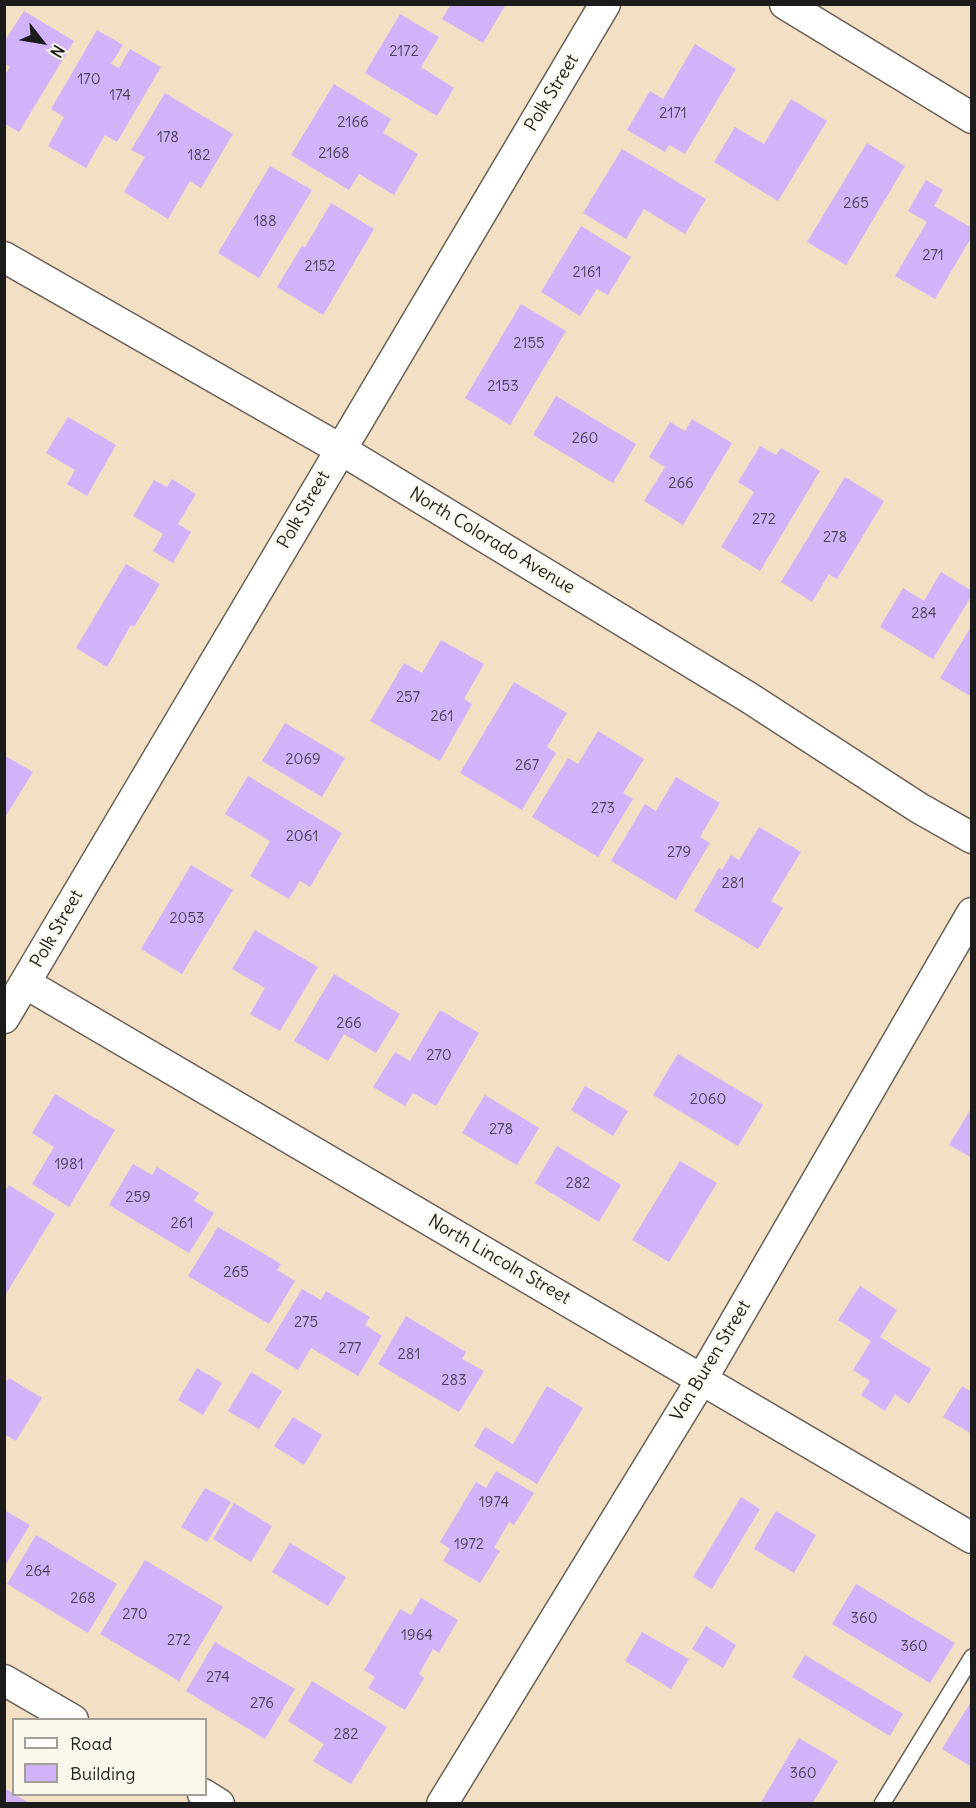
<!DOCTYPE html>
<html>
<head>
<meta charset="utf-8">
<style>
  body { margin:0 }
  #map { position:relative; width:976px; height:1808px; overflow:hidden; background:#f3dfc3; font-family:Delius,sans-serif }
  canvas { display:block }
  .frame { position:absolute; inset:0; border:6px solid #1c1c1c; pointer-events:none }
  .legend { position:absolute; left:12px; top:1718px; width:195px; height:78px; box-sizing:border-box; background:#fbf7ec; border:2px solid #a29f99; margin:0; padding:8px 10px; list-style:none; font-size:18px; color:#1c1c1c }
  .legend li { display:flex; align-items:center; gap:12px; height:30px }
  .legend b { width:30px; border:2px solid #a29f99 }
  .north { position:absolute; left:12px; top:12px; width:60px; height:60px; -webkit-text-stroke:4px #fbf7ec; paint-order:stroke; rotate:121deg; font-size:16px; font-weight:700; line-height:24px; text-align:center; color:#1c1c1c }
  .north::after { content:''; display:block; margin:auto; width:21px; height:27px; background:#1c1c1c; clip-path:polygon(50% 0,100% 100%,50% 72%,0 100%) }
</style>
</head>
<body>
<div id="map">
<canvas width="976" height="1808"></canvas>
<div class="frame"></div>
<ul class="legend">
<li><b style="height:8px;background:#fff"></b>Road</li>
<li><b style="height:16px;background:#d1b3f9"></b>Building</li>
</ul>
<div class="north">N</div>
</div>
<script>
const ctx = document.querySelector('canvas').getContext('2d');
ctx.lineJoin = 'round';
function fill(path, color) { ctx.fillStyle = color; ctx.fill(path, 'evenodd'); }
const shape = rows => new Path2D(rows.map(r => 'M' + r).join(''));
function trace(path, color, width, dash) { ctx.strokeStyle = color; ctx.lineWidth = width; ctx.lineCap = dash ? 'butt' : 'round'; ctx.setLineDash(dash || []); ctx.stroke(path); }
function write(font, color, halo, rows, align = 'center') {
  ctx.font = font + ' Delius,sans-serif'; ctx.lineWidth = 4.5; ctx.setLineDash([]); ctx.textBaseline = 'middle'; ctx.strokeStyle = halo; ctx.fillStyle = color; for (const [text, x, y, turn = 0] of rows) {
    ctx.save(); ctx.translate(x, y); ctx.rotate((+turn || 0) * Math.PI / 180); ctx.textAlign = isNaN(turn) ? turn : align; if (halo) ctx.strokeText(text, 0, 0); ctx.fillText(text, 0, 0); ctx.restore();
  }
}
fill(shape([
  [451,4,506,4,483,43,442,19],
  [24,11,74,41,19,132,4,123,4,76,10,67,4,63,4,42],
  [400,14,439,37,421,67,454,88,437,116,365,73],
  [97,30,123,45,111,64,119,68,130,49,161,67,117,142,105,135,86,168,48,146,64,117,51,109],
  [695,44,736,69,685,154,669,145,665,152,627,130,650,91,663,99],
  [334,84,391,119,383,133,418,154,394,195,359,174,349,190,291,155],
  [165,93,233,134,201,188,190,181,168,219,124,192,145,157,131,150],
  [791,99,827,121,778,201,714,162,735,127,764,144],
  [867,143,905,166,846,265,807,242],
  [622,149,706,199,685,234,644,209,626,239,583,213],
  [270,166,312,190,259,278,218,253],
  [926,180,943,190,934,206,972,228,972,236,935,299,895,276,927,222,908,211],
  [331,203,374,229,323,315,277,287,302,246,305,247],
  [581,226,631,257,608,295,597,289,580,316,541,292],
  [521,304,566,331,510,425,465,398],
  [556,396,636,444,613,483,533,435],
  [68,417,116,445,87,496,67,484,75,470,46,453],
  [692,419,732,443,683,525,644,501,665,467,649,457,670,422,685,431],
  [760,446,776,455,781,448,820,471,760,571,721,547,754,492,738,482],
  [845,477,884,501,837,579,829,574,812,602,781,582],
  [172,479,196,494,178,524,191,532,173,563,153,551,163,534,133,516,154,480,167,487],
  [126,564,160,584,134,627,131,625,107,667,76,648],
  [941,572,972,591,972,595,933,659,880,627,903,588,924,601],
  [972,625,972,697,940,678],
  [441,640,484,664,464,699,472,704,440,761,370,721,404,663,422,673],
  [514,682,567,713,547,747,556,753,522,810,460,773],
  [285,723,345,758,322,797,262,761],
  [598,731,644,759,623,793,633,799,598,857,532,817,568,758,578,764],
  [4,755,33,772,4,819],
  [248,776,342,833,310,887,300,881,289,899,250,876,270,841,225,814],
  [676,777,720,803,700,837,710,843,676,900,611,861,645,804,656,811],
  [759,827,801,852,771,901,783,908,758,949,694,911,719,868,722,870,731,855,739,860],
  [191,865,233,890,182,974,141,949],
  [255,930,318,967,280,1031,250,1014,265,988,232,969],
  [334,974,400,1014,376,1053,344,1034,328,1061,294,1041],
  [440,1010,479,1033,436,1106,413,1093,405,1106,373,1087,395,1052,410,1061],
  [678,1054,763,1105,738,1146,653,1095],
  [585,1086,628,1111,613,1136,571,1110],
  [55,1094,115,1130,69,1207,32,1184,54,1147,32,1133],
  [485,1095,539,1128,517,1165,462,1133],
  [972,1107,972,1158,949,1145],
  [557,1146,621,1185,599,1222,535,1183],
  [680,1161,717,1183,669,1262,632,1240],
  [133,1164,152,1175,157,1167,199,1193,194,1201,214,1213,189,1253,109,1205],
  [9,1185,55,1214,4,1297,4,1193],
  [218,1227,281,1264,277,1270,295,1281,269,1324,188,1276],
  [860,1286,897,1310,880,1337,931,1369,909,1404,895,1394,885,1411,861,1395,870,1381,853,1370,871,1341,838,1320],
  [302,1289,321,1300,326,1291,370,1317,365,1325,382,1336,358,1376,311,1348,298,1370,265,1350],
  [406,1316,466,1352,462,1359,484,1371,459,1412,378,1364],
  [197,1368,222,1383,203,1415,178,1400],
  [251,1372,282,1391,259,1429,228,1411],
  [9,1378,42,1398,16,1441,4,1434,4,1385],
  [547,1386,583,1408,537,1484,474,1446,485,1427,513,1444],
  [962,1386,972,1392,972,1434,943,1417],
  [293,1417,322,1435,304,1465,274,1446],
  [496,1471,534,1493,514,1525,509,1522,494,1548,500,1551,480,1583,443,1561,450,1549,440,1542,476,1482,486,1488],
  [205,1488,231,1502,207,1542,181,1527],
  [741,1497,760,1509,712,1589,693,1577],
  [234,1503,272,1526,251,1562,213,1539],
  [4,1510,30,1525,4,1567],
  [776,1511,816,1535,794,1573,754,1549],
  [36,1535,117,1584,88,1633,7,1584],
  [290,1543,346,1577,328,1606,272,1572],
  [145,1560,223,1607,179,1681,100,1634],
  [856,1584,955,1643,930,1683,832,1624],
  [421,1598,458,1620,439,1653,433,1649,419,1674,424,1678,405,1710,368,1688,375,1677,364,1670,400,1609,411,1615],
  [706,1626,736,1645,723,1668,692,1649],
  [642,1632,689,1659,671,1689,625,1661],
  [215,1642,295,1689,265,1739,186,1691],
  [805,1655,903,1714,890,1736,792,1677],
  [312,1681,387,1727,351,1784,313,1761,324,1744,288,1721],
  [972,1700,972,1767,942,1749],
  [799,1738,838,1761,812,1804,760,1804],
  [4,1788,14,1794,31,1804,4,1804]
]), '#d1b3f9');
const service = shape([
  [882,1804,972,1657]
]);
const minor = shape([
  [785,4,972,118],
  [4,257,340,449,748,697,919,808,972,838],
  [25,983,972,1538],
  [4,1018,605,4],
  [4,1680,73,1720],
  [203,1794,219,1804],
  [442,1804,702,1379,972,913]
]);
trace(service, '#676056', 18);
trace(minor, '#676056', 33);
trace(service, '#fff', 15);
trace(minor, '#fff', 30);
write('15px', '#494253', null, [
  ["2172",404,52],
  ["170",89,80],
  ["174",120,96],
  ["2171",673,114],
  ["2166",353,123],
  ["178",168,138],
  ["2168",334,154],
  ["182",199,156],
  ["265",856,204],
  ["188",265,222],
  ["271",933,256],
  ["2152",320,267],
  ["2161",587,273],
  ["2155",529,344],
  ["2153",503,387],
  ["260",585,439],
  ["266",681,484],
  ["272",764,520],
  ["278",835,538],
  ["284",924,614],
  ["257",408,698],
  ["261",442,717],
  ["2069",303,760],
  ["267",527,766],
  ["273",603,809],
  ["2061",302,837],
  ["279",679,853],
  ["281",733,884],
  ["2053",187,919],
  ["266",349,1024],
  ["270",439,1056],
  ["2060",708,1100],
  ["278",501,1130],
  ["1981",69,1165],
  ["282",578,1184],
  ["259",138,1198],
  ["261",182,1224],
  ["265",236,1273],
  ["275",306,1323],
  ["277",350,1349],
  ["281",409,1355],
  ["283",454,1381],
  ["1974",494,1503],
  ["1972",469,1545],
  ["264",38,1572],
  ["268",83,1599],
  ["270",135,1615],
  ["360",864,1619],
  ["1964",417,1636],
  ["272",179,1641],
  ["360",914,1647],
  ["274",218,1678],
  ["276",262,1704],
  ["282",346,1735],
  ["360",803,1774]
]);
write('18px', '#1c1c1c', '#fbf7ec', [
  ["Polk Street",552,93,-59],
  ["Polk Street",304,510,-60],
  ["North Colorado Avenue",492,541,31],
  ["Polk Street",57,929,-60],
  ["North Lincoln Street",499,1260,30],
  ["Van Buren Street",711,1361,-59]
]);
</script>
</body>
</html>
